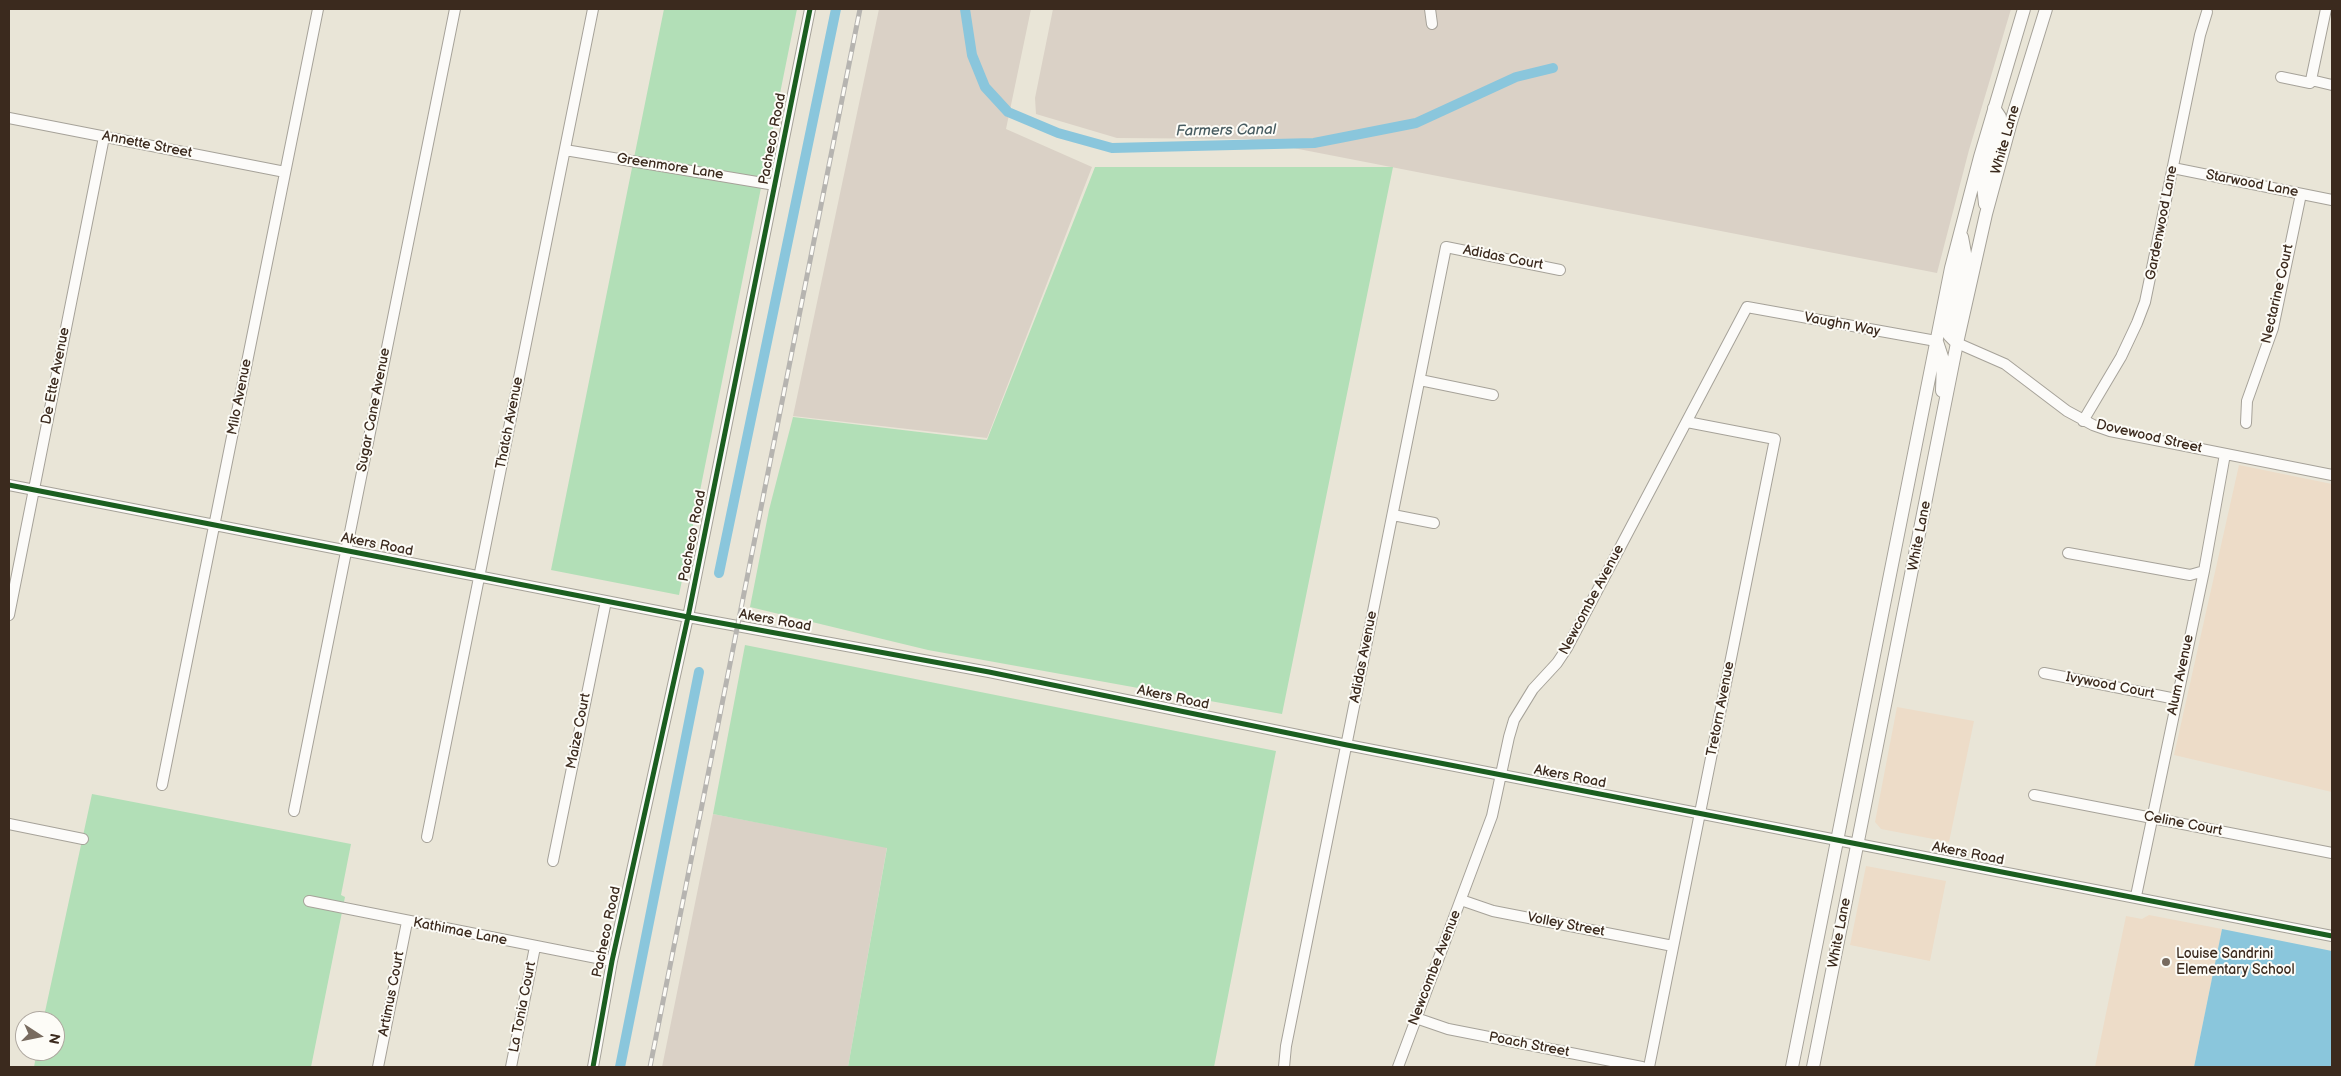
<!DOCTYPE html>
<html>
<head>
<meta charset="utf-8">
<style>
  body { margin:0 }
  #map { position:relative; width:2341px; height:1076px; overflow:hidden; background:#e9e5d7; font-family:"Balsamiq Sans",sans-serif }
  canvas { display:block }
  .frame { position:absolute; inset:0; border:10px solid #3b2a1e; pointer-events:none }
  .north { position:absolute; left:15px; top:1011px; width:50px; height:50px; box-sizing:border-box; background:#fdfcf7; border:1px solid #afa8a0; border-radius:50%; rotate:101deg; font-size:14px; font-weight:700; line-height:20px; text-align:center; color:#3b2a1e }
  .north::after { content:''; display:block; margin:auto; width:18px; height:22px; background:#786b5f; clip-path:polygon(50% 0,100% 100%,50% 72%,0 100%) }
</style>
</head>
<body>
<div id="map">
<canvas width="2341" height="1076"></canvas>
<div class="frame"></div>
<div class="north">N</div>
</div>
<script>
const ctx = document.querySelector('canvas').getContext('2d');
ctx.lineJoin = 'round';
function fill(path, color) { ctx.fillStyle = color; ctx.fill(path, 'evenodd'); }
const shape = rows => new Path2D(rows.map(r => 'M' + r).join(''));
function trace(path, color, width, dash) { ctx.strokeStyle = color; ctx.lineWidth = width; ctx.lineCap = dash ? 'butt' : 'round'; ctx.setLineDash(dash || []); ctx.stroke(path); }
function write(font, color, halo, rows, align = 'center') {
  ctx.font = font + ' "Balsamiq Sans",sans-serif'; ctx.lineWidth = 4; ctx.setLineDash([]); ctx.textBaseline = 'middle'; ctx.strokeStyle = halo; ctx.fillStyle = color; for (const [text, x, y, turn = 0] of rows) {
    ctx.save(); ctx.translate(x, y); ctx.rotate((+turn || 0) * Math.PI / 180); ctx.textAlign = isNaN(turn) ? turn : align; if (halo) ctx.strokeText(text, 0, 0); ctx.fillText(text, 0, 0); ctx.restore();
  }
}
fill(shape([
  [2239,465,2332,484,2332,792,2174,755],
  [1897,707,1974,721,1949,842,1881,829,1875,822],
  [1866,866,1946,881,1930,961,1850,945],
  [2149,915,2222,929,2194,1067,2095,1067,2126,916,2142,919]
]), '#eddcc8');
fill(shape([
  [879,9,1031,9,1006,129,1092,167,987,438,793,416],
  [1053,9,2011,9,1969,150,1937,273,1247,139,1117,138,1036,114,1035,98],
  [713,814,887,847,848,1067,662,1067]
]), '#dad1c6');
fill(shape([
  [664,9,797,9,679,595,551,570],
  [1095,167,1393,167,1282,714,928,650,750,607,769,510,793,417,987,440],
  [745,645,1276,751,1214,1067,848,1067,887,848,713,814],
  [92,794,351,844,341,895,345,897,311,1067,34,1067,37,1051,55,1051,55,1021,43,1021]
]), '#b2dfb7');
fill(shape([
  [2222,929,2332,951,2332,1067,2194,1067]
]), '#8ac6dc');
trace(shape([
  [965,9,972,55,985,87,1008,112,1058,133,1112,148,1314,143,1416,123,1516,77,1553,68],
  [719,573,836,9],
  [620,1067,699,672]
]), '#8ac6dc', 10);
const minor = shape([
  [1430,9,1432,24],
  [2281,77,2310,83,2311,80],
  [2311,80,2326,9],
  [2311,80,2332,85],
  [9,118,285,172],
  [565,150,775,185],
  [2173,168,2332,200],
  [1957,343,2005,364,2067,411,2093,425,2110,431,2332,475],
  [1420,380,1493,395],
  [2083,421,2121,357,2137,323,2145,302,2200,35,2207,12],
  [2246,423,2247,401,2273,328,2301,194],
  [9,485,688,617,989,672,1347,745,2332,936],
  [1393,515,1434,523],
  [2068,553,2190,575,2204,571],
  [9,615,104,137],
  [2044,673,2176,699],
  [162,785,318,9],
  [2034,795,2332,853],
  [294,811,455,9],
  [9,824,83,839],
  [427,837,593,9],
  [553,861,606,601],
  [2136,896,2204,571,2225,454],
  [1461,900,1493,911,1673,946],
  [309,901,612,961],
  [1416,1018,1448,1029,1642,1067],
  [378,1067,407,922],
  [511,1067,535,947],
  [593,1067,612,961,688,617,810,9],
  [1284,1067,1286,1046,1446,247,1560,270],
  [1398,1067,1492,816,1509,737,1514,720,1533,689,1557,663,1567,648,1747,307,1936,341],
  [1649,1067,1775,439,1687,422]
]);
const major = shape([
  [1985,204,1983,185,1999,126,2000,117,1994,108],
  [1937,342,1943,360,1942,391],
  [1957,343,1949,335,1949,329,1965,253,1962,237],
  [1792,1067,1951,268,1980,157,2024,9],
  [1813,1067,1957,343,1986,214,2011,122,2046,9]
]);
trace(minor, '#a6a299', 12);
trace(major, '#a6a299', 14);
trace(minor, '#fcfbf9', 10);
trace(major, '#fcfbf9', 12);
const rail = shape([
  [650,1067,860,9]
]);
trace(rail, '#b6b4b0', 5);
trace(rail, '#fdfcf7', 3, [9]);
trace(shape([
  [9,485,688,617,989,672,1347,745,2332,936],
  [593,1067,612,961,688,617,810,9]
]), '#1b5e20', 5);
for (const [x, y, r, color] of [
  [2166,962,5,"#786b5f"]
]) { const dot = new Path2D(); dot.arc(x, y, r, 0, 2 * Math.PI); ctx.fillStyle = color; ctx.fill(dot); trace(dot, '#fdfcf7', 2); }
write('14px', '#3b2a1e', '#fdfcf7', [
  ["Pacheco Road",773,139,-79],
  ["White Lane",2006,140,-74],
  ["Annette Street",147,145,11],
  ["Greenmore Lane",670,167,9],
  ["Starwood Lane",2252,184,11],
  ["Gardenwood Lane",2162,223,-79],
  ["Adidas Court",1503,258,11],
  ["Nectarine Court",2278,294,-77],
  ["Vaughn Way",1842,325,11],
  ["De Ette Avenue",56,376,-79],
  ["Milo Avenue",240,397,-79],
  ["Sugar Cane Avenue",374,410,-79],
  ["Thatch Avenue",510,423,-79],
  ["Dovewood Street",2149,437,13],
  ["Pacheco Road",693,536,-79],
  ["White Lane",1920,536,-79],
  ["Akers Road",377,545,11],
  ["Newcombe Avenue",1592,600,-62],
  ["Akers Road",775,621,10],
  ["Adidas Avenue",1364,657,-79],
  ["Alum Avenue",2181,675,-78],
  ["Ivywood Court",2110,686,11],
  ["Akers Road",1173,698,12],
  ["Tretorn Avenue",1721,709,-79],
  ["Maize Court",579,731,-79],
  ["Akers Road",1570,777,11],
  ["Celine Court",2183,824,11],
  ["Akers Road",1968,854,11],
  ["Volley Street",1566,925,11],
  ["Kathimae Lane",460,932,11],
  ["Pacheco Road",607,932,-78],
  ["White Lane",1840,933,-79],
  ["Newcombe Avenue",1435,968,-69],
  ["Artimus Court",392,994,-79],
  ["La Tonia Court",523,1007,-79],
  ["Poach Street",1529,1045,11]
]);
write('14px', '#3b2a1e', '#fdfcf7', [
  ["Louise Sandrini",2176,954],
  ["Elementary School",2176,970]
], 'left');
write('italic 15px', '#485c61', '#fdfcf7', [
  ["Farmers Canal",1226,131,-1]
]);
</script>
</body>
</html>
